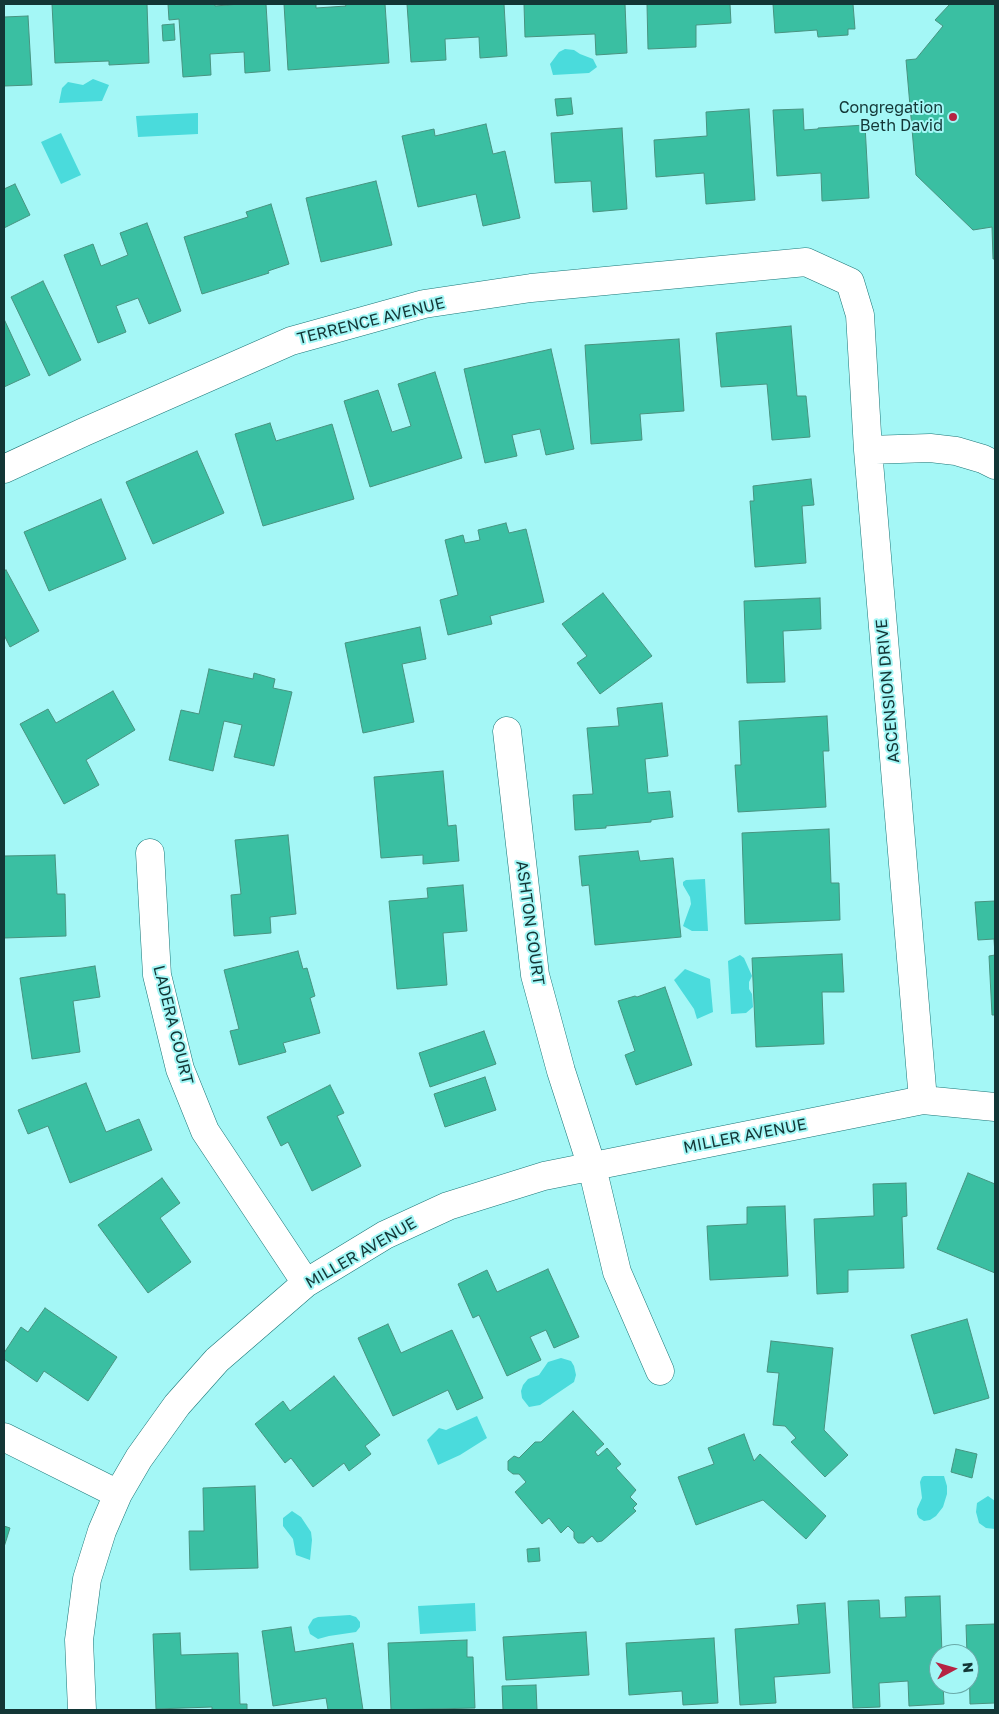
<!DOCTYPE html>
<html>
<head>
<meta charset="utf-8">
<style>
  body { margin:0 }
  #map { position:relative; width:999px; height:1714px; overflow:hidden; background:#a4f7f6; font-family:"Golos Text",sans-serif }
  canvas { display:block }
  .frame { position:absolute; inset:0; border:5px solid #133636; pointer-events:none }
  .north { position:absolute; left:929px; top:1644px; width:50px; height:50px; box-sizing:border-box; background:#a4f7f6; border:1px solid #6aaaa9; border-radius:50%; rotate:84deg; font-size:14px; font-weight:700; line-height:20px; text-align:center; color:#133636 }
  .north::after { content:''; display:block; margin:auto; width:18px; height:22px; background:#b52343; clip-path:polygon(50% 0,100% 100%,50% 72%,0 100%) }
</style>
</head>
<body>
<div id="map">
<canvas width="999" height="1714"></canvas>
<div class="frame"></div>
<div class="north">N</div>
</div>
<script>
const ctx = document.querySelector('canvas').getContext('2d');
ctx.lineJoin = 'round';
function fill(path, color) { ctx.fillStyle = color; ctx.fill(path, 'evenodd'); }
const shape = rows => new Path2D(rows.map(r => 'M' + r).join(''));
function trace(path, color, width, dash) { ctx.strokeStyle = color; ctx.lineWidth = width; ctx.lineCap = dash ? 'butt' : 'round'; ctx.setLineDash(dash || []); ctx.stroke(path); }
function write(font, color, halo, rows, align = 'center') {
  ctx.font = font + ' "Golos Text",sans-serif'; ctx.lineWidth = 4; ctx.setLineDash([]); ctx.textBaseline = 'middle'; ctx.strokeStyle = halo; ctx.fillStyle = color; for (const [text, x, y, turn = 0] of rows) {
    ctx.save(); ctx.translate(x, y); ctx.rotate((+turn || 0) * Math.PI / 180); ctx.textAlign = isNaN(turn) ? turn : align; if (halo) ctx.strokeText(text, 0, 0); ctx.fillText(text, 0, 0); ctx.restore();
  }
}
fill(shape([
  [565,49,574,50,580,54,593,59,597,67,589,73,553,75,550,64,559,52],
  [93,79,109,85,102,101,59,103,62,88,68,82,83,85],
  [198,113,198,134,138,137,136,116],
  [61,133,81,175,61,184,41,142],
  [705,879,708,931,692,931,683,926,691,904,690,897,683,885,683,882,686,880],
  [740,955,744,958,752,976,749,982,749,989,752,994,753,1007,746,1013,731,1014,728,961],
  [685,969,710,979,713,1012,697,1019,694,1009,674,980],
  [561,1358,571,1361,574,1366,576,1375,574,1382,540,1405,529,1407,522,1398,521,1391,523,1385,528,1379,539,1375,548,1362],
  [477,1416,487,1438,460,1455,438,1465,427,1440,439,1428,446,1430],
  [924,1476,944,1476,947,1486,947,1494,943,1507,936,1516,930,1520,924,1521,919,1518,917,1514,917,1509,922,1498,920,1482,922,1477],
  [988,1496,995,1501,995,1529,986,1528,979,1523,976,1512,977,1503],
  [292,1511,301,1517,311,1532,312,1540,310,1560,296,1555,293,1539,283,1526,283,1518],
  [475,1603,476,1631,420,1634,418,1606],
  [350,1615,356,1617,360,1622,360,1627,356,1632,329,1636,318,1639,310,1634,308,1627,313,1619,318,1617]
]), '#4adbdc');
const building = shape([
  [52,4,147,4,149,63,109,65,109,61,55,63,52,4],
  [168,4,215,4,215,6,240,4,266,4,270,71,245,73,244,52,210,54,211,75,183,77,179,19,169,20,168,4],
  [284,4,316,4,316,8,346,6,345,4,385,4,389,63,288,70,284,4],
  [407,4,504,4,507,56,480,58,479,37,445,39,446,60,411,62,407,4],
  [524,4,625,4,627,53,596,55,595,34,525,37,524,4],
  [647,4,730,4,731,23,696,25,696,47,648,49,647,4],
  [773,4,853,4,855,29,848,29,848,35,818,37,817,30,775,33,773,4],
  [950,4,995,4,995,259,993,259,992,227,973,230,916,175,906,60,916,59,943,26,935,20,950,4],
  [28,16,32,85,4,86,4,17,28,16],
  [174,24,175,40,163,41,162,25,174,24],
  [571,98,573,114,557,116,555,99,571,98],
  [749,109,755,200,706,204,704,173,656,177,654,140,707,136,706,112,749,109],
  [803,109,804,130,818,129,818,128,865,125,869,198,822,201,821,173,777,176,773,110,803,109],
  [486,124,493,154,505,151,520,218,483,226,476,194,418,207,402,136,434,129,435,136,486,124],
  [622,128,627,209,593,212,591,181,555,183,551,133,622,128],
  [376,181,392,245,321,262,306,198,376,181],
  [15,184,30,215,4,228,4,189,15,184],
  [271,204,289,264,268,271,269,273,202,294,184,237,248,217,246,212,271,204],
  [147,223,181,311,149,324,138,298,116,306,126,332,98,343,64,255,93,244,101,266,128,255,120,233,147,223],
  [43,281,81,360,49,376,11,297,43,281],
  [4,319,30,375,4,387,4,319],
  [791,326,797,396,806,396,810,437,772,440,767,384,721,387,716,333,791,326],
  [679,339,684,411,640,414,642,440,591,444,585,345,679,339],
  [551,349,574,449,546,455,540,429,512,435,517,456,485,463,464,369,551,349],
  [435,372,462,458,370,487,344,401,378,390,392,432,411,426,398,384,435,372],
  [270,423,276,441,332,424,354,499,263,526,235,434,270,423],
  [197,451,224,513,153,544,126,482,197,451],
  [811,479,814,505,802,506,806,563,755,567,750,501,754,501,753,486,811,479],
  [101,499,126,559,49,591,24,532,101,499],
  [506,523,509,533,526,529,544,602,490,616,492,624,448,635,440,600,458,595,445,540,463,535,465,543,480,540,478,530,506,523],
  [6,570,39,631,10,647,4,635,4,571,6,570],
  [603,593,652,656,600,694,577,663,587,656,562,624,603,593],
  [820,598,821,629,783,631,785,682,747,683,744,601,820,598],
  [420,627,426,659,402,664,414,722,363,733,345,643,420,627],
  [209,669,253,679,254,673,275,679,273,688,292,692,274,766,234,757,242,725,224,721,213,771,169,760,181,710,199,714,209,669],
  [113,691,135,730,86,760,99,785,64,804,20,724,48,709,56,723,113,691],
  [662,703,668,756,645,759,648,793,670,791,673,817,651,820,651,822,606,826,606,828,575,830,573,795,593,794,587,728,619,726,617,708,662,703],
  [827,716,829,751,823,751,826,807,738,812,735,765,741,765,739,721,827,716],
  [443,771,448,826,456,825,459,861,423,864,423,855,381,858,374,777,443,771],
  [829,829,831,883,839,883,840,920,745,924,742,833,829,829],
  [288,835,296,914,270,917,271,933,234,936,231,895,241,894,235,840,288,835],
  [638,851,640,861,673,858,681,937,595,945,589,885,582,886,579,856,638,851],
  [55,855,57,894,65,894,66,936,4,938,4,856,55,855],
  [463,885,467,931,443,933,447,985,397,989,389,901,428,898,427,888,463,885],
  [995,901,995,1015,992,1015,989,956,995,955,994,939,978,940,975,902,995,901],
  [298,951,303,969,307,968,315,996,310,998,320,1033,283,1043,286,1052,239,1065,230,1031,239,1029,224,970,298,951],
  [842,954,844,992,822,992,824,1044,756,1047,752,958,842,954],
  [95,966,100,997,73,1001,80,1052,32,1059,20,978,95,966],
  [665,987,692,1065,636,1085,625,1055,635,1051,618,1001,635,996,637,997,665,987],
  [484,1031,496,1064,430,1087,419,1053,484,1031],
  [485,1077,496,1110,445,1127,434,1094,485,1077],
  [86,1083,106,1132,139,1119,152,1150,70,1183,48,1126,28,1134,18,1110,86,1083],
  [330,1085,344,1113,337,1116,361,1166,312,1191,288,1142,281,1146,267,1117,330,1085],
  [968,1173,995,1184,995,1273,937,1249,968,1173],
  [162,1178,180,1203,160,1218,191,1262,148,1293,98,1225,162,1178],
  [906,1183,907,1216,902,1217,904,1268,848,1270,848,1292,817,1294,814,1219,874,1216,873,1184,906,1183],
  [785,1206,788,1276,710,1280,707,1226,747,1224,747,1207,785,1206],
  [548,1269,579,1337,554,1348,546,1330,530,1337,541,1360,507,1376,479,1315,473,1318,458,1284,487,1270,497,1292,548,1269],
  [45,1308,117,1357,88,1401,44,1371,37,1382,4,1359,4,1353,21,1327,28,1332,45,1308],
  [967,1319,989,1398,934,1414,911,1335,967,1319],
  [388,1324,401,1353,452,1330,483,1398,457,1410,448,1390,393,1416,358,1338,388,1324],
  [771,1341,833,1348,824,1430,848,1455,825,1477,791,1442,796,1438,785,1426,773,1425,779,1373,767,1372,771,1341],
  [334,1376,380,1435,365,1446,371,1454,349,1471,344,1463,313,1487,291,1458,285,1463,255,1424,283,1401,290,1411,334,1376],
  [573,1411,604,1444,595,1452,598,1456,607,1448,621,1464,616,1468,636,1490,630,1497,637,1504,633,1508,636,1511,602,1541,597,1542,592,1536,584,1543,578,1543,574,1538,574,1532,568,1526,561,1533,549,1518,542,1524,515,1492,526,1482,519,1474,513,1474,508,1470,508,1461,514,1456,519,1458,535,1442,541,1442,573,1411],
  [744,1434,754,1461,760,1454,826,1516,806,1539,763,1500,696,1525,678,1477,714,1464,708,1448,744,1434],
  [956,1449,977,1454,972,1478,951,1472,956,1449],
  [255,1486,258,1568,190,1570,189,1531,204,1531,203,1488,255,1486],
  [4,1526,10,1528,4,1547,4,1526],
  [539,1548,540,1561,528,1562,527,1549,539,1548],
  [940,1596,942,1654,939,1654,939,1684,943,1684,944,1704,909,1706,908,1681,879,1683,880,1707,853,1708,848,1601,879,1600,880,1618,906,1617,905,1597,940,1596],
  [825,1603,830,1673,774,1677,776,1703,740,1705,735,1629,799,1624,797,1605,825,1603],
  [995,1624,995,1703,970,1704,969,1654,967,1654,966,1625,995,1624],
  [291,1627,295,1652,353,1643,363,1710,328,1710,326,1698,273,1706,262,1631,291,1627],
  [586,1632,589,1675,506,1680,503,1637,586,1632],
  [180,1633,181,1655,238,1653,240,1704,247,1704,247,1710,212,1710,212,1707,156,1709,153,1634,180,1633],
  [714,1638,718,1703,683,1705,682,1691,629,1695,626,1643,714,1638],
  [467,1640,467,1657,473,1657,475,1708,391,1710,388,1643,467,1640],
  [536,1685,537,1710,503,1710,502,1686,536,1685]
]);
fill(building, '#3abfa2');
trace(building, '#489380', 1);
const minor = shape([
  [868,450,930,448,956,451,983,459,995,465],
  [4,469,84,432,291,341,424,304,531,288,806,262,850,282,860,315,868,450,923,1100],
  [507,731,535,975,561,1071,592,1167,617,1272,660,1371],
  [150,853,157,975,180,1069,205,1131,306,1283],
  [4,1437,118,1494],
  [82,1710,79,1640,87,1579,102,1531,118,1494,139,1458,177,1405,217,1360,306,1283,385,1235,448,1206,544,1176,923,1100,995,1107]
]);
trace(minor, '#1b7677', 29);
trace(minor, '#fff', 28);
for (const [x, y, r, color] of [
  [953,117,5,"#b52343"]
]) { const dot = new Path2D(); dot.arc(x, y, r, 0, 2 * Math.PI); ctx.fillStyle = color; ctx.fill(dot); trace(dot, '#a4f7f6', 2); }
write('16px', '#133636', '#a4f7f6', [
  ["Congregation",943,108],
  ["Beth David",943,126]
], 'right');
write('16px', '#133636', '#a4f7f6', [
  ["TERRENCE AVENUE",371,321,-14],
  ["ASCENSION DRIVE",888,691,-95],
  ["ASHTON COURT",530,923,82],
  ["LADERA COURT",173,1025,76],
  ["MILLER AVENUE",745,1136,-11],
  ["MILLER AVENUE",361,1253,-30]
]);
</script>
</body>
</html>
